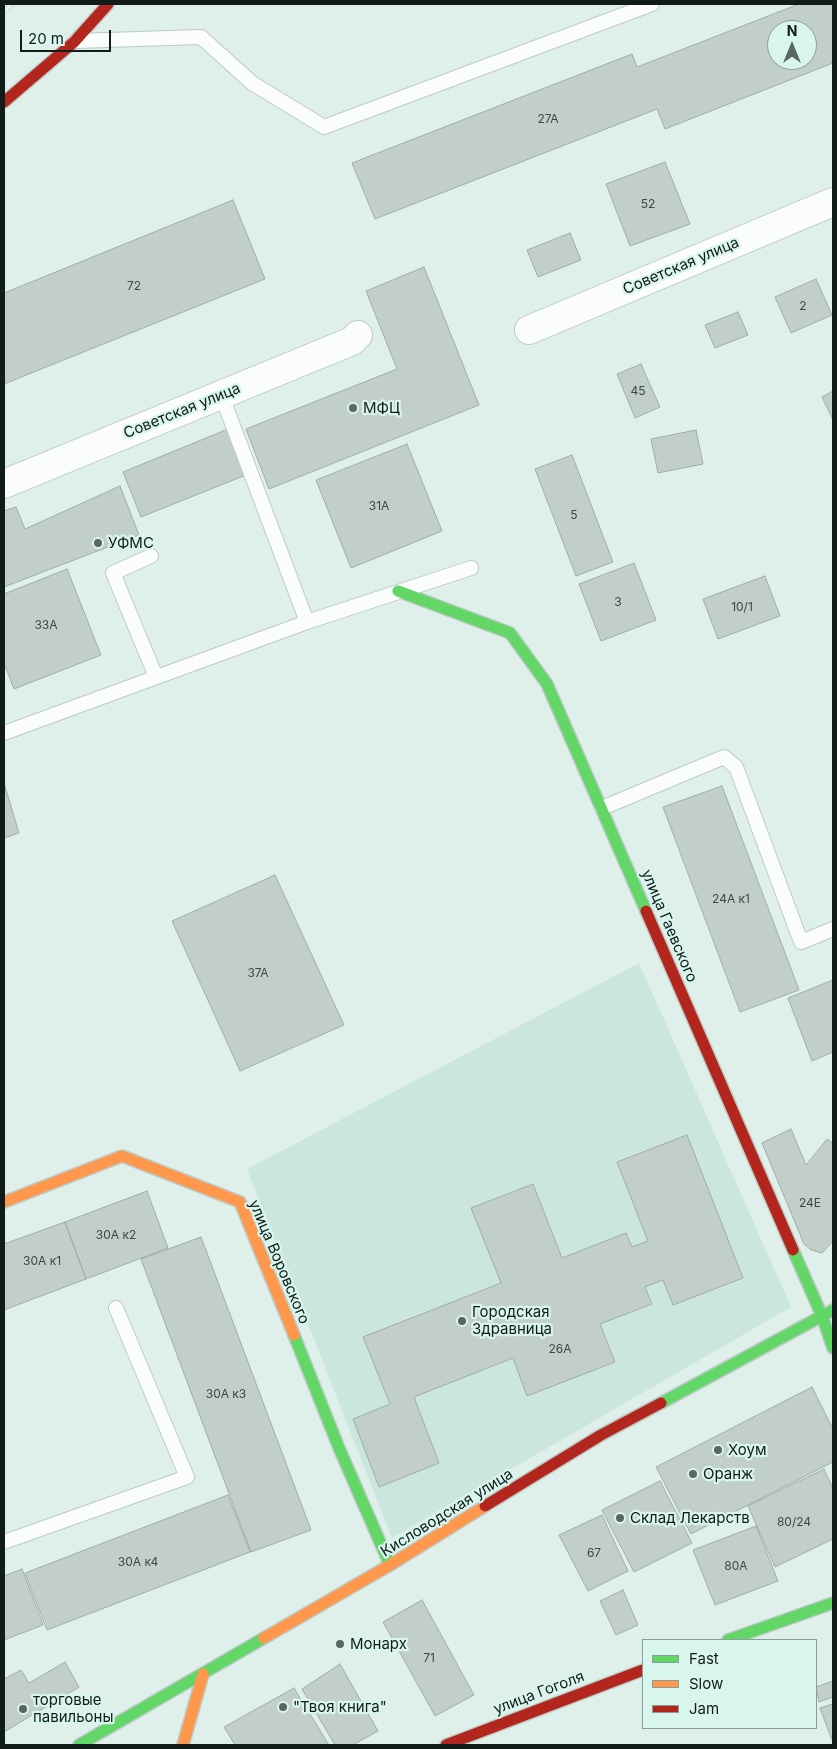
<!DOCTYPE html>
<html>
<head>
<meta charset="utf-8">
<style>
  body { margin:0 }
  #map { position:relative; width:837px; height:1749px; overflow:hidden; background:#dff0eb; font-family:Inter,sans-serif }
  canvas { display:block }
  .frame { position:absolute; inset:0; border:5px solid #111b18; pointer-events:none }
  .legend { position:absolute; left:642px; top:1639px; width:175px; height:90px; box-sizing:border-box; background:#d9f6ee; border:1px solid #899e98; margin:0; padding:6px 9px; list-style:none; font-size:15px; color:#111b18 }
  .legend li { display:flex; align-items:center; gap:10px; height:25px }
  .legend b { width:25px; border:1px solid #899e98 }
  .north { position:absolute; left:767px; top:20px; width:50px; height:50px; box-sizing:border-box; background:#d9f6ee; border:1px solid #899e98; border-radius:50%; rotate:0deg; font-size:14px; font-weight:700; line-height:20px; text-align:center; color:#111b18 }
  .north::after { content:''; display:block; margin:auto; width:18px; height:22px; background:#596662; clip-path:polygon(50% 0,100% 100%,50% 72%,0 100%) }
  .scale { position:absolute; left:20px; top:30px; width:91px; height:22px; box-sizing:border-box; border:2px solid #111b18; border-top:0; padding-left:6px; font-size:15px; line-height:18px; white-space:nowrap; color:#111b18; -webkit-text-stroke:4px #d9f6ee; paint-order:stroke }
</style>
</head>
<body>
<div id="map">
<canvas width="837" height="1749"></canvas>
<div class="frame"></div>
<ul class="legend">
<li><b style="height:6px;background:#63d668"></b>Fast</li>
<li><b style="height:6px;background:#ff974d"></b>Slow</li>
<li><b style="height:6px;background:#b3261e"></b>Jam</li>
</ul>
<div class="north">N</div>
<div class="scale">20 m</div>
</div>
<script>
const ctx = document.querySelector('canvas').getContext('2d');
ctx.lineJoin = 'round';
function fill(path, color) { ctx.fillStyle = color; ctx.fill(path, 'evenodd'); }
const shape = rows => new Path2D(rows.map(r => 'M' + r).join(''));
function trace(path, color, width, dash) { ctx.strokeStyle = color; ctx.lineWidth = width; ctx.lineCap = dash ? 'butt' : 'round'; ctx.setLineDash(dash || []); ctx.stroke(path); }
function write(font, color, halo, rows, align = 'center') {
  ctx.font = font + ' Inter,sans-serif'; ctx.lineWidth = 4.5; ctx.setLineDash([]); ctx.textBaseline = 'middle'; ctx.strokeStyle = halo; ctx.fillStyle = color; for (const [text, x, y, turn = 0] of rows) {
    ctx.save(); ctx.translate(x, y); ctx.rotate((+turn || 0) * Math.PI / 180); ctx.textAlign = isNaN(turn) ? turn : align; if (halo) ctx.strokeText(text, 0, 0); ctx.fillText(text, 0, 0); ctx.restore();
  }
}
fill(shape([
  [639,963,791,1307,392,1538,247,1169]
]), '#cae6df');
const building = shape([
  [799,4,833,4,833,63,665,129,657,109,375,219,352,163,632,54,637,67,799,4],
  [777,30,807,30,807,60,777,60,777,30],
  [665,162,690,224,630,246,606,184,665,162],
  [233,200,265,279,4,384,4,293,233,200],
  [570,233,581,260,538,277,527,250,570,233],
  [424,267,479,405,269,489,246,429,397,369,366,291,424,267],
  [816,279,832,315,791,333,775,297,816,279],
  [738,312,748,335,715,348,705,325,738,312],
  [641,364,660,407,635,418,617,374,641,364],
  [833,391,833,420,822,397,833,391],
  [228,429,246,475,141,517,123,472,228,429],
  [696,430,703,464,658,473,651,439,696,430],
  [407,444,442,531,351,568,316,480,407,444],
  [572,455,613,562,576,576,535,469,572,455],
  [120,486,139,535,4,587,4,511,16,507,25,529,120,486],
  [634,563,656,620,601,641,579,584,634,563],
  [67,569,101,655,14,689,4,663,4,594,67,569],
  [765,576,780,616,718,639,703,599,765,576],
  [4,783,19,833,4,838,4,783],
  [722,786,799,990,740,1012,663,807,722,786],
  [275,875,344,1025,240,1071,172,921,275,875],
  [833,980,833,1052,812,1061,788,998,833,980],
  [791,1129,806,1165,827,1139,833,1143,833,1241,822,1253,811,1250,804,1244,762,1143,791,1129],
  [687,1135,743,1278,673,1305,663,1280,645,1287,652,1304,600,1324,615,1362,527,1396,513,1358,414,1397,439,1463,379,1487,353,1419,390,1404,363,1337,501,1283,471,1208,533,1184,562,1258,626,1233,632,1247,648,1241,617,1162,687,1135],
  [147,1191,168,1248,86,1279,65,1222,147,1191],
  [65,1222,86,1279,4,1310,4,1244,65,1222],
  [201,1237,311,1530,251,1552,141,1259,201,1237],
  [812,1387,833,1429,833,1462,691,1534,656,1467,812,1387],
  [824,1469,833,1489,833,1539,775,1567,748,1506,824,1469],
  [660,1481,692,1543,634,1572,602,1510,660,1481],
  [228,1495,250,1552,47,1630,25,1573,228,1495],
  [602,1515,628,1571,588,1591,559,1535,602,1515],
  [756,1526,778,1581,715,1605,693,1550,756,1526],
  [22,1569,43,1625,4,1640,4,1576,22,1569],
  [623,1590,638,1625,616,1635,600,1601,623,1590],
  [422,1600,474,1695,435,1716,383,1622,422,1600],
  [65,1662,79,1687,4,1732,4,1679,21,1670,29,1683,65,1662],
  [340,1664,378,1731,353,1745,335,1745,302,1689,340,1664],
  [833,1681,833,1697,819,1702,816,1687,833,1681],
  [294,1688,329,1745,235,1745,224,1727,294,1688],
  [833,1704,833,1739,832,1740,820,1708,833,1704]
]);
fill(building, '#c2cec9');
trace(building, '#a1aca8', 1);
const lane = shape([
  [76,41,201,37,252,83,324,127,652,4],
  [221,394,307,622],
  [151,556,113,573,156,677],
  [4,733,307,622,471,568],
  [602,808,724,757,736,767,801,942,833,929],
  [4,1542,187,1477,116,1308]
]);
const street = shape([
  [529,330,833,202],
  [4,484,352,341,358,335]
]);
const fast = shape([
  [398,591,510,633,547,684,646,911],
  [793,1250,822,1316,833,1348],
  [294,1335,339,1448,390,1565],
  [661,1403,833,1310],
  [728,1640,833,1603],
  [79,1745,264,1638]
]);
const slow = shape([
  [4,1202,122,1156,240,1202,294,1335],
  [264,1638,390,1565,485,1506],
  [183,1745,203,1674]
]);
const jam = shape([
  [4,102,74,42,108,4],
  [646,911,793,1250],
  [485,1506,601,1435,661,1403],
  [446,1745,643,1670]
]);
trace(lane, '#bdcac6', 16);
trace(street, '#bdcac6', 30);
trace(fast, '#bdcac6', 14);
trace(slow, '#bdcac6', 14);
trace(jam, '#bdcac6', 14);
trace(lane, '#fafdfc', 14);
trace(street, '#fafdfc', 28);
trace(fast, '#63d668', 11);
trace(slow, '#ff974d', 11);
trace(jam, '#b3261e', 11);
const rail = shape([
  [4,12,12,4]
]);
trace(rail, '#cdd1d1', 5.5);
trace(rail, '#d9f6ee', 4, [11]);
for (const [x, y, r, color] of [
  [353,408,5,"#596662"],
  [98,543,5,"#596662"],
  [462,1321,5,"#596662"],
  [718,1450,5,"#596662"],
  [693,1474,5,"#596662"],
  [620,1518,5,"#596662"],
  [340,1644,5,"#596662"],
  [283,1707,5,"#596662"],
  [23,1709,5,"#596662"]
]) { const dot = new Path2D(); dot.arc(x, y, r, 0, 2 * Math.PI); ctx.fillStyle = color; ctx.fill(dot); trace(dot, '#d9f6ee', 2); }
write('12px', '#3d4844', null, [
  ["27А",548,119],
  ["52",648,204],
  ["72",134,286],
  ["2",803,306],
  ["45",638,391],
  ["31А",379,506],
  ["5",574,515],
  ["3",618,602],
  ["10/1",742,607],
  ["33А",46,625],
  ["24А к1",731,899],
  ["37А",258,973],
  ["24Е",810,1203],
  ["30А к2",116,1235],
  ["30А к1",42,1261],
  ["26А",560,1349],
  ["30А к3",226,1394],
  ["80/24",794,1522],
  ["67",594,1553],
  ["30А к4",138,1562],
  ["80А",736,1566],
  ["71",429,1658]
]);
write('15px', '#111b18', '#d9f6ee', [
  ["Советская улица",681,266,-23],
  ["Советская улица",182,411,-22],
  ["улица Гаевского",669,926,67],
  ["улица Воровского",279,1262,67],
  ["Кисловодская улица",447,1513,-32],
  ["улица Гоголя",539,1693,-21]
]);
write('15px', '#111b18', '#d9f6ee', [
  ["МФЦ",363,408],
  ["УФМС",108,543],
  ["Городская",472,1312],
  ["Здравница",472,1329],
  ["Хоум",728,1450],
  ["Оранж",703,1474],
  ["Склад Лекарств",630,1518],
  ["Монарх",350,1644],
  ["торговые",33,1700],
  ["павильоны",33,1717],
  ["\"Твоя книга\"",293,1707]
], 'left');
</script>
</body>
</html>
